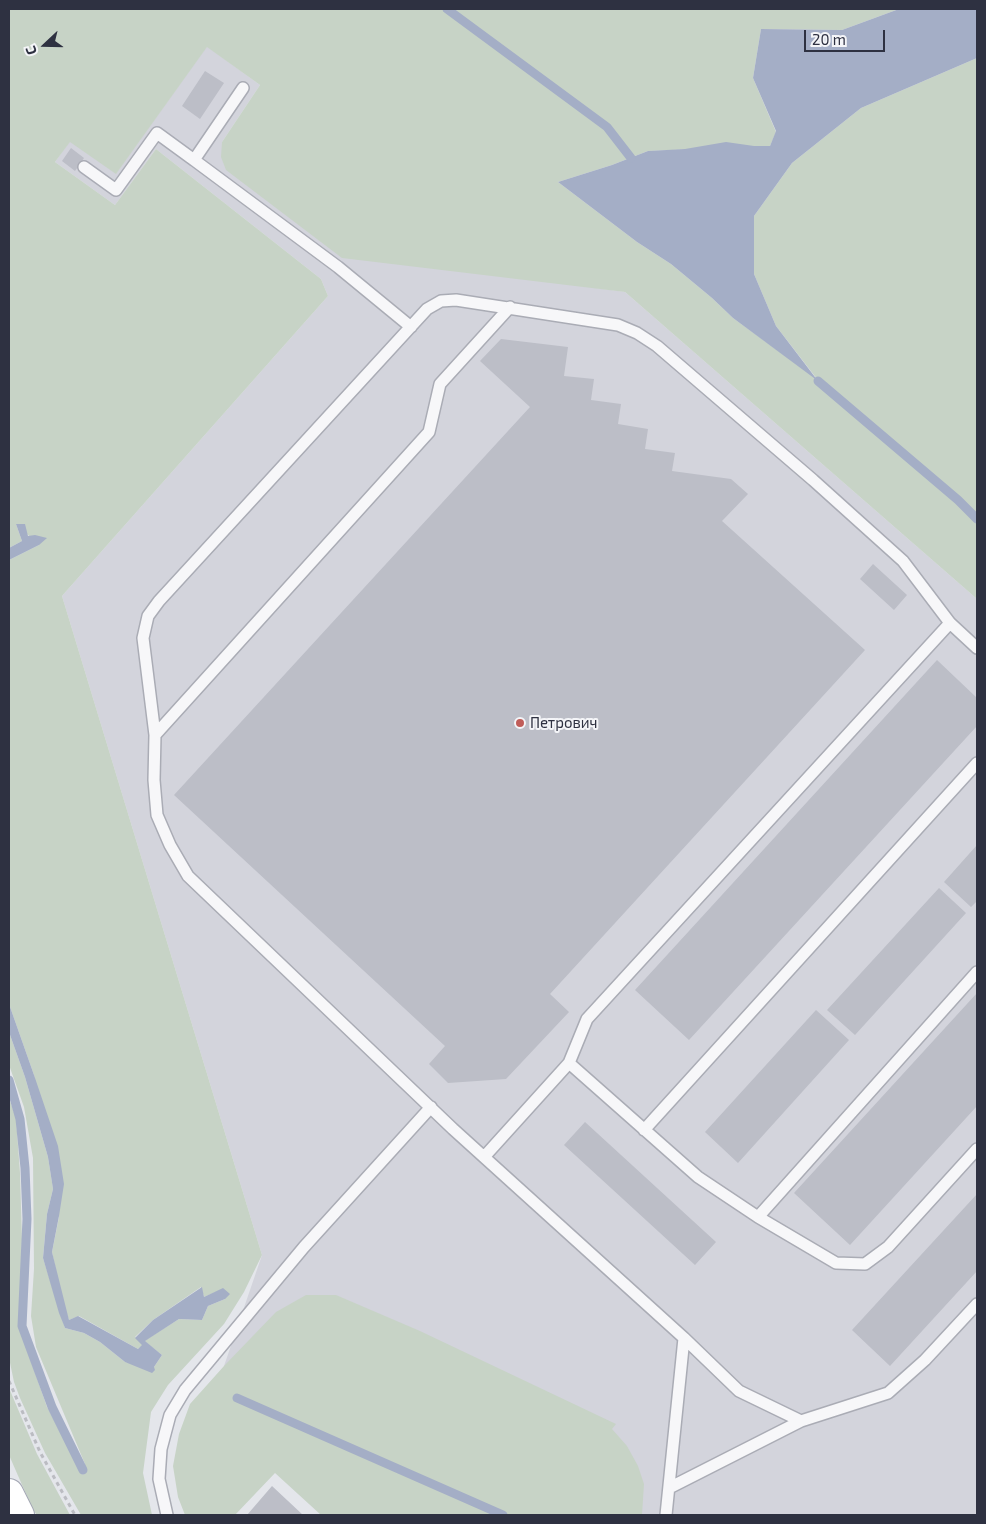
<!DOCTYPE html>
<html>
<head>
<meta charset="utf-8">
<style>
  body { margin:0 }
  #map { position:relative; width:986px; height:1524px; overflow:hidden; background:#e4e6eb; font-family:"Exo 2",sans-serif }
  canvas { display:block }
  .frame { position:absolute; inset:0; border:10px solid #2e3141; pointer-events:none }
  .north { position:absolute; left:20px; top:20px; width:50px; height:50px; -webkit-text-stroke:4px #f4f5f8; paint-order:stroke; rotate:249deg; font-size:14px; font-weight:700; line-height:20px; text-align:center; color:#2e3141 }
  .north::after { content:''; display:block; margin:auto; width:18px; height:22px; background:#2e3141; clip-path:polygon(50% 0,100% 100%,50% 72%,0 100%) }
  .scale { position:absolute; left:804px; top:30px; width:81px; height:22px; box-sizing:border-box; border:2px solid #2e3141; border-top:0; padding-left:6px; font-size:15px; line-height:18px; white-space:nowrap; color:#2e3141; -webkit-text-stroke:4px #f4f5f8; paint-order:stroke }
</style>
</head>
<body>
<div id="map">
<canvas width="986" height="1524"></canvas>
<div class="frame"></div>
<div class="north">С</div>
<div class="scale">20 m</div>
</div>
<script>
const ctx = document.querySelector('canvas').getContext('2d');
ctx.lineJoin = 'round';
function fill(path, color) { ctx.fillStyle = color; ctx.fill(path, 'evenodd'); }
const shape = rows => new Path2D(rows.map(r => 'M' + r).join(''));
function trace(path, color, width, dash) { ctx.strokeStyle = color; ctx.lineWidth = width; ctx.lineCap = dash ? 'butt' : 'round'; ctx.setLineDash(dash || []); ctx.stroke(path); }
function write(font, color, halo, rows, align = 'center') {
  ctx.font = font + ' "Exo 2",sans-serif'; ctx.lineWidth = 4; ctx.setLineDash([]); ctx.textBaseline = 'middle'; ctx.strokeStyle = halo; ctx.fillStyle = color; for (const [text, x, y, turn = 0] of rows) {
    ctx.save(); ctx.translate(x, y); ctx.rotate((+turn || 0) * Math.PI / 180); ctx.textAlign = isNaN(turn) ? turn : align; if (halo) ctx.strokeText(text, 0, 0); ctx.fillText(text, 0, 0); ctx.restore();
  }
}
fill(shape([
  [207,46,260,85,222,142,597,288,625,292,977,599,977,1515,527,1515,224,1366,262,1255,62,596,328,296,321,279,156,149,115,205,55,162,70,141,116,173]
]), '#d3d4dc');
fill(shape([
  [9,9,899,9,842,30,761,29,753,78,776,132,770,146,648,151,612,165,558,182,637,242,671,264,712,298,733,318,817,379,776,326,754,274,754,216,792,163,861,108,977,58,977,599,625,292,342,258,226,170,221,157,222,142,260,85,207,47,116,174,70,142,55,162,115,205,156,149,321,279,328,296,62,596,262,1255,244,1292,224,1324,168,1385,151,1412,143,1473,152,1515,81,1515,45,1453,20,1398,14,1382,9,1358,9,1098,16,1118,20,1173,22,1240,19,1327,47,1407,83,1475,85,1464,36,1347,31,1316,34,1269,33,1158,24,1107,9,1065,9,1032,25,1077,48,1157,53,1189,47,1214,43,1258,65,1328,84,1333,100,1342,125,1362,154,1367,162,1355,144,1341,179,1319,202,1320,208,1306,225,1299,223,1289,204,1297,201,1287,153,1320,135,1337,143,1345,138,1349,79,1316,69,1320,63,1303,52,1252,59,1217,34,1075,9,1004,9,560,39,545,16,524,22,541,9,548],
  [306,1295,336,1295,420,1331,616,1424,612,1429,627,1446,638,1466,644,1484,642,1515,321,1515,275,1473,235,1515,185,1515,178,1497,173,1466,179,1434,190,1404,224,1366,276,1312],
  [9,1388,37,1454,70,1515,37,1515,33,1510,9,1455]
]), '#c7d3c6');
fill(shape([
  [899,9,977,9,977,58,861,108,792,163,754,216,754,274,776,326,818,381,733,318,712,298,671,264,637,242,558,182,612,165,648,151,685,149,726,142,754,146,770,146,776,131,753,78,761,29,842,30],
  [16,524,25,524,28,536,35,535,47,538,39,545,9,560,9,548,22,541],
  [9,1004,34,1075,58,1146,64,1184,59,1216,52,1252,69,1320,78,1316,138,1349,142,1345,135,1338,153,1320,202,1287,204,1297,223,1288,230,1294,225,1299,208,1306,202,1320,179,1319,145,1341,162,1355,154,1367,155,1370,152,1373,125,1362,100,1342,84,1333,65,1328,59,1313,43,1258,47,1214,53,1189,48,1157,25,1077,9,1032]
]), '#a4aec6');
trace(shape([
  [447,9,607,127,631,158],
  [818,381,958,500,977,519],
  [9,1080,20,1119,25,1168,27,1219,22,1326,52,1407,83,1470],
  [237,1398,503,1515]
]), '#a4aec6', 9);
fill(shape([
  [205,71,224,83,200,119,182,106],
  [71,148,84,158,75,171,62,161],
  [501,339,568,347,564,376,594,379,591,400,621,404,618,424,648,429,645,449,675,453,672,471,731,479,748,494,722,521,865,650,550,994,569,1012,506,1079,448,1083,429,1064,445,1046,174,795,530,407,480,361],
  [873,564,907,595,894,610,860,579],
  [937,660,977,698,977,726,689,1040,635,990],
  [977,845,977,901,971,907,944,882],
  [939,888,966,913,855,1035,827,1010],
  [977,993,977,1106,850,1245,794,1193],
  [816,1010,849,1040,738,1163,705,1132],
  [585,1122,716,1242,695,1265,564,1145],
  [977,1194,977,1271,890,1366,852,1330],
  [272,1486,303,1515,247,1515]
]), '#bcbec7');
const service = shape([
  [243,88,194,160,338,267,411,327],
  [84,167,116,190,157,133,194,160],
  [977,648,950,623,903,561,813,480,657,346,637,333,618,325,456,300,441,301,427,309,159,601,148,616,143,638,155,735,154,780,157,815,170,845,188,876,453,1129,684,1338,739,1391,801,1421,888,1393,925,1360,977,1304],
  [155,735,429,432,440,384,510,307],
  [569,1063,698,1177,758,1217,836,1263,865,1264,888,1247,977,1149],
  [644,1130,977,763],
  [484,1157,569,1063,587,1019,950,623],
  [758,1217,977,972],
  [669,1488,801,1421],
  [167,1515,159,1479,161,1449,170,1415,185,1390,304,1247,431,1107],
  [666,1515,684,1338]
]);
const primary = shape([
  [9,1493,20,1515]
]);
trace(service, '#aaacb5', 14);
trace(primary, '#a5a8b5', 30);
trace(shape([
  [9,1381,40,1452,75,1515]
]), '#bbbcc2', 3, [4, 4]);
trace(service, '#f7f7f9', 11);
trace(primary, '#fff', 28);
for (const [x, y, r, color] of [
  [520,723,5,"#c05d59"]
]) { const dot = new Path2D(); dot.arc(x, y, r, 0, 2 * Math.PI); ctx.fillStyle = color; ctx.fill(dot); trace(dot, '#f4f5f8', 2); }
write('15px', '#2e3141', '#f4f5f8', [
  ["Петрович",530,723]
], 'left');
</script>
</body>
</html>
